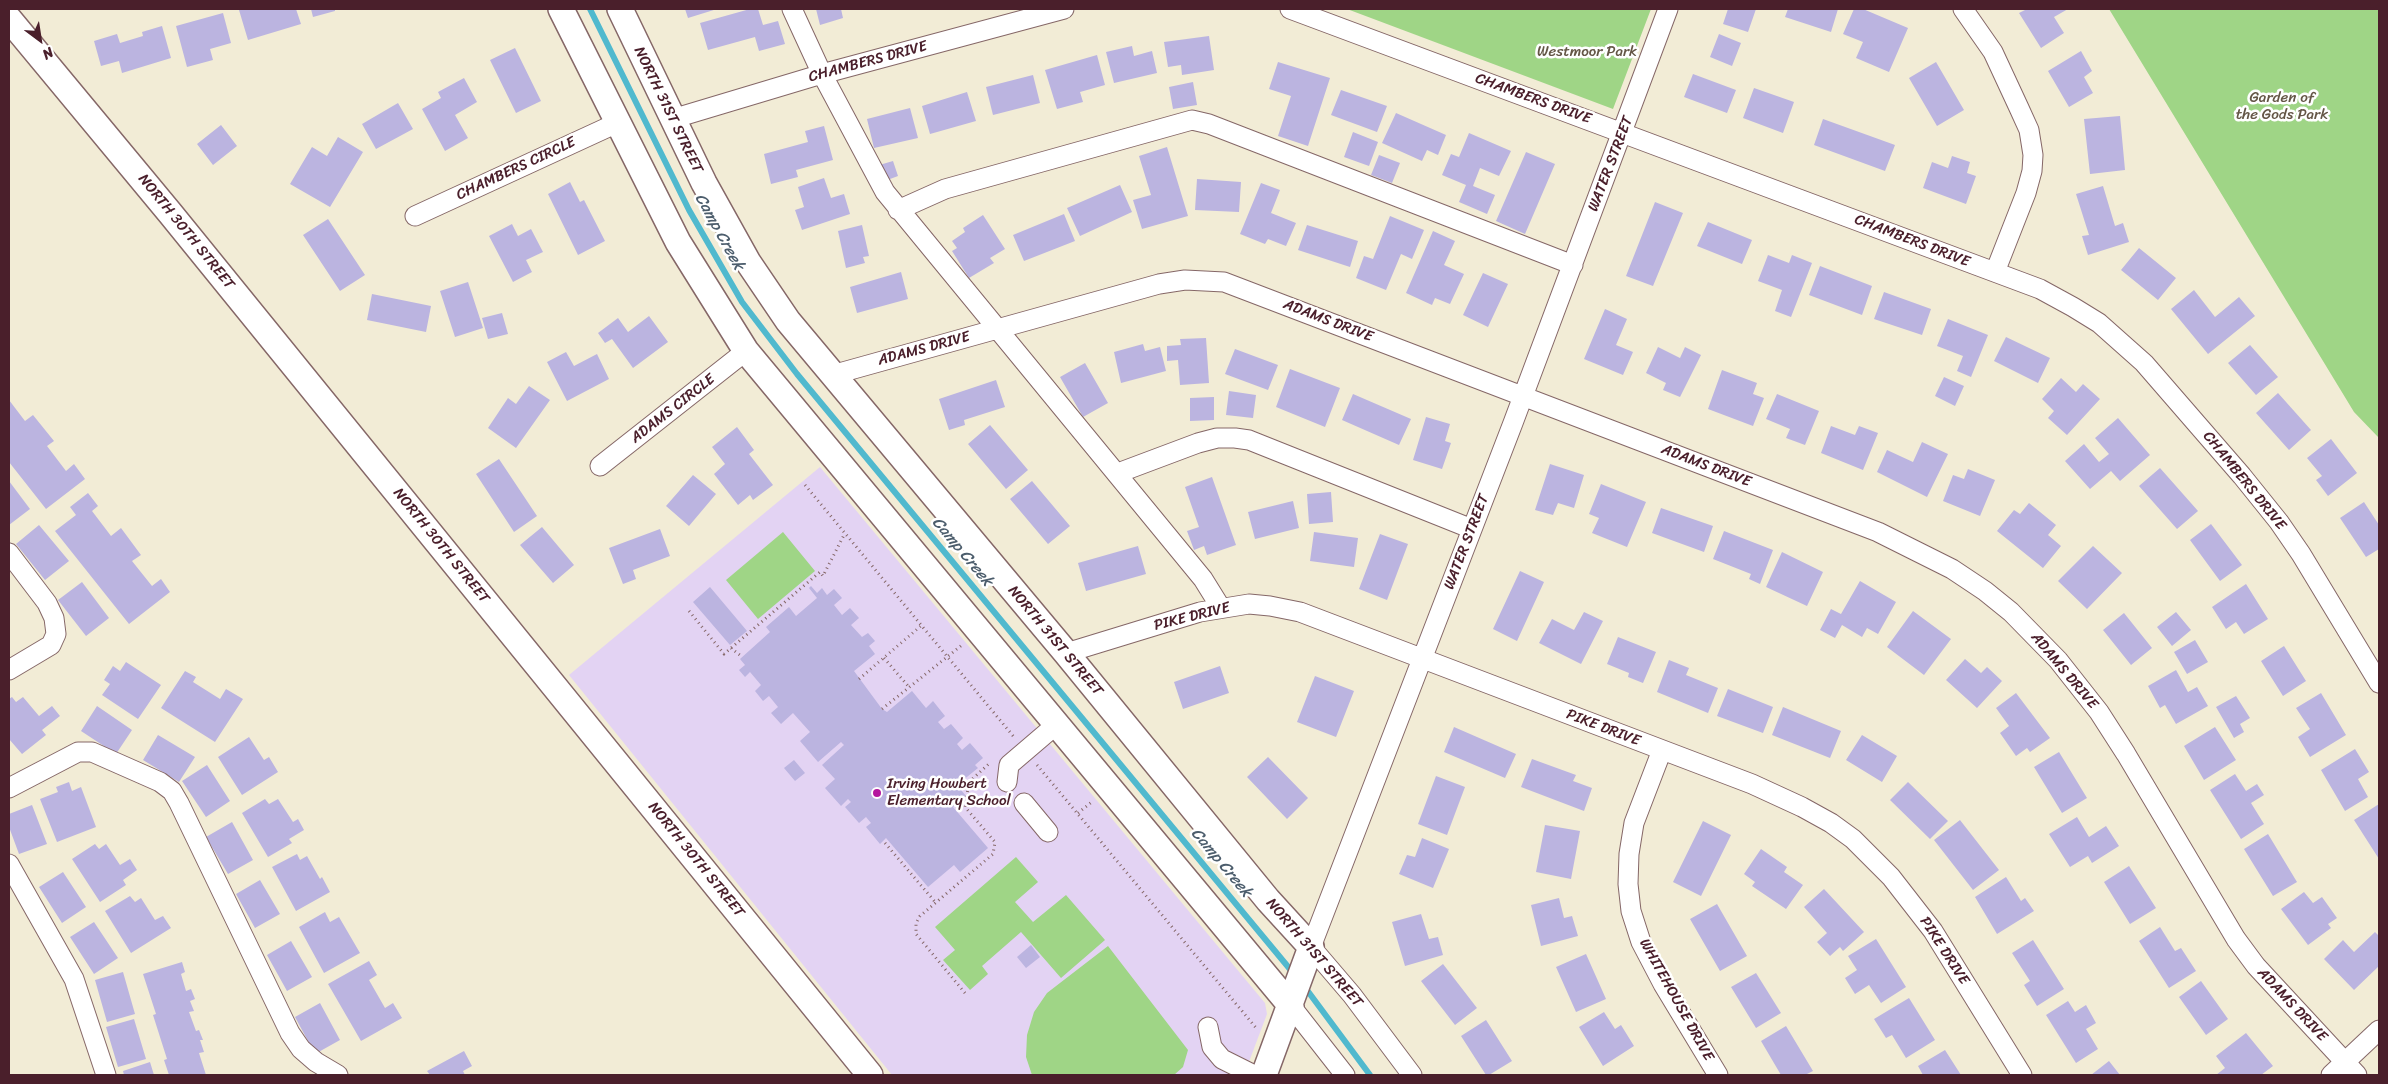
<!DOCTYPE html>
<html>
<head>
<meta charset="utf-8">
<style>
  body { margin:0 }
  #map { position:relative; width:2388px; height:1084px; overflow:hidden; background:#f2ecd6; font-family:Sriracha,sans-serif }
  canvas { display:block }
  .frame { position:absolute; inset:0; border:10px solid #4a1f2b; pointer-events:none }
  .north { position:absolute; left:15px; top:15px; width:50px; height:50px; -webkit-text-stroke:4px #fff; paint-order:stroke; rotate:149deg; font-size:14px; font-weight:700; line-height:20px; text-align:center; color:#4a1f2b }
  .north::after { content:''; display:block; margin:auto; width:18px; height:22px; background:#4a1f2b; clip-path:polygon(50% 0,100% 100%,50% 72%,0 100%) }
</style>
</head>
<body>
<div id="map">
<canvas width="2388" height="1084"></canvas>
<div class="frame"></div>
<div class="north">N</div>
</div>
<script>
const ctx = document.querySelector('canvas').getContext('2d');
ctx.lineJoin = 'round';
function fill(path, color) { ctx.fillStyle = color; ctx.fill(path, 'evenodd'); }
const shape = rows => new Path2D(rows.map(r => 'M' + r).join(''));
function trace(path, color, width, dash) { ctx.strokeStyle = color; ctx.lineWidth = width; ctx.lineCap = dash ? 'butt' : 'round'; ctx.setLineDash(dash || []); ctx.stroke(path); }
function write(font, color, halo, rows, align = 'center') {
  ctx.font = font + ' Sriracha,sans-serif'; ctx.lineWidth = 5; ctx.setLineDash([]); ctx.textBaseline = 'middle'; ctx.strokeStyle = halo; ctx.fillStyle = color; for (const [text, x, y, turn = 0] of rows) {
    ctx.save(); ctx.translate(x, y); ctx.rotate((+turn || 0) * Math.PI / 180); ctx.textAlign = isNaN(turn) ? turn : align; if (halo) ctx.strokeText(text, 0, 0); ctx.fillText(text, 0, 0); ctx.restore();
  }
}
fill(shape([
  [820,467,1265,1003,1267,1014,1244,1075,892,1075,569,675]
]), '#e3d3f3');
fill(shape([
  [1347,9,1651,9,1613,109],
  [2109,9,2379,9,2379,438,2354,412],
  [783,532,815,571,758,619,726,580],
  [1016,857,1038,882,1015,902,1033,922,1066,895,1105,940,1061,978,1021,932,982,966,988,974,970,990,943,960,955,950,935,927],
  [1108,946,1188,1050,1183,1067,1174,1075,1032,1075,1026,1057,1027,1035,1034,1012,1047,993]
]), '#9fd586');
trace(shape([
  [590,9,689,210,742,302,797,374,1294,974],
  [1304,986,1370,1075]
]), '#50b9ce', 6);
fill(shape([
  [243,9,296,9,301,24,248,40,239,10],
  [311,9,335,9,335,11,313,17],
  [685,9,717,9,688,18],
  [750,9,758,9,763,25,778,21,785,44,759,51,755,37,708,50,700,23],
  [816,9,841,9,843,18,820,25],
  [1728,9,1756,9,1748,32,1723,24],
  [1788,9,1838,9,1831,32,1785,17],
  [1854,9,1863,9,1908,28,1889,72,1856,58,1863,42,1843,34],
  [2027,9,2068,9,2054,17,2064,33,2041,48,2019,13],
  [223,13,231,43,210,49,213,60,187,67,176,26],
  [162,26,171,58,122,73,119,61,101,66,94,41,117,34,120,43,143,36,142,32],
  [1719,34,1741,43,1732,66,1710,57],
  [1209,36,1214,70,1182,75,1181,65,1168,67,1164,42],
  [1132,46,1134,56,1152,51,1157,73,1114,83,1106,52],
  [515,48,541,101,516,113,490,60],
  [2081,51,2092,71,2084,77,2093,93,2069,107,2048,71],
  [1097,55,1105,85,1080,92,1083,102,1057,109,1045,70],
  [1278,62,1330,78,1308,146,1278,136,1291,96,1269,89],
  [1936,62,1964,110,1937,126,1909,78],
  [1693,74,1736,90,1727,113,1684,97],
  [1033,75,1040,103,993,115,986,87],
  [464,78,477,102,455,115,468,138,445,151,422,109,441,98,438,92],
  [1193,82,1197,105,1173,109,1169,87],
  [1754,88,1794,102,1783,133,1743,118],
  [1341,90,1387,106,1377,132,1331,115],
  [967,92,976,121,930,134,922,106],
  [398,103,413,129,376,149,362,124],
  [910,108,918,138,874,148,867,119],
  [1396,113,1446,135,1438,155,1427,150,1422,161,1382,143],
  [2120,116,2125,170,2090,174,2084,119],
  [1823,119,1895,145,1885,171,1814,145],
  [221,125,237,146,213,165,197,144],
  [824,126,833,160,796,170,798,177,771,184,764,154,808,142,805,131],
  [1353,132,1378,142,1369,166,1344,157],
  [1469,133,1511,151,1499,176,1480,168,1473,186,1495,195,1487,214,1459,202,1466,185,1442,175,1451,154,1459,157],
  [338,137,363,152,330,207,290,184,312,147,327,156],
  [1167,147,1188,216,1142,229,1133,200,1151,195,1139,156],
  [1526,152,1555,164,1525,234,1496,221],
  [1379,155,1400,163,1392,183,1371,175],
  [1952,156,1970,162,1967,173,1976,176,1966,204,1923,188,1932,162,1948,168],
  [893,161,898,176,882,182,876,166],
  [824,178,831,198,844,194,850,214,802,230,795,210,804,207,798,187],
  [1197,179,1241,182,1239,212,1195,210],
  [570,182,580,202,584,200,605,241,578,255,548,194],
  [1261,183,1280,190,1271,213,1296,223,1286,246,1268,239,1265,244,1240,234],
  [1120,185,1132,212,1080,236,1067,208],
  [2103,186,2115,226,2123,223,2129,242,2088,255,2082,236,2089,235,2076,194],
  [1655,202,1683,213,1653,286,1626,276],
  [1064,214,1075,241,1024,261,1013,235],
  [983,215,1005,249,990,258,994,263,969,278,952,251,957,248,952,241,965,232,963,228],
  [1390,216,1424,230,1412,259,1401,254,1386,290,1356,278,1364,256,1373,259],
  [328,219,365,275,340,291,303,235],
  [1708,222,1752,240,1742,264,1697,246],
  [512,224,518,236,531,229,543,252,526,260,532,272,513,282,489,236],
  [862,225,869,256,863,257,865,263,846,268,838,231],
  [1307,225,1358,241,1350,267,1298,250],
  [1433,231,1455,241,1444,265,1464,274,1450,304,1435,298,1432,305,1406,293],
  [2139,248,2176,278,2158,300,2121,270],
  [1768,255,1789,263,1792,255,1812,263,1791,317,1775,311,1782,290,1758,281],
  [1820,266,1872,286,1862,315,1809,295],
  [901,272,908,299,857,313,850,287],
  [1483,273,1508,284,1488,327,1463,315],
  [468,282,483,328,455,337,440,291],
  [2194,290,2215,317,2239,297,2255,316,2208,354,2171,309],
  [1884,292,1931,309,1922,335,1874,319],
  [372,294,431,306,426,332,367,320],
  [1605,309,1627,319,1616,345,1633,352,1623,375,1584,359],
  [502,313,508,334,488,339,482,318],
  [649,316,668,342,633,368,612,339,605,343,598,333,618,318,628,332],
  [1948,319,1988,335,1971,377,1957,371,1963,356,1937,346],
  [2006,337,2050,358,2038,383,1994,361],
  [1206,338,1209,383,1180,385,1178,360,1167,361,1167,346,1181,345,1180,339],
  [1143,344,1145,351,1160,347,1166,371,1121,383,1114,352],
  [2250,345,2278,377,2256,395,2228,363],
  [1658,347,1680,358,1685,347,1701,355,1680,397,1663,390,1666,383,1646,373],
  [1235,349,1278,365,1268,390,1225,374],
  [566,352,574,366,597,354,609,379,567,401,547,362],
  [1085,363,1108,403,1083,417,1060,377],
  [1290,369,1340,388,1325,427,1276,407],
  [1722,370,1757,383,1753,394,1764,398,1753,426,1708,409],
  [1944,377,1964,386,1955,406,1935,396],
  [2061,378,2076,392,2083,384,2100,399,2067,435,2048,418,2054,411,2042,399],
  [996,380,1005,407,964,420,965,425,949,430,939,399],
  [529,386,550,400,516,448,488,428,508,398,516,404],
  [1229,391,1256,395,1253,418,1226,415],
  [2278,393,2311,430,2289,450,2256,413],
  [1353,394,1411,419,1399,445,1342,420],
  [1777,394,1819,411,1805,445,1786,438,1790,429,1766,419],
  [1214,397,1214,420,1190,421,1190,398],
  [9,400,25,421,33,415,54,441,47,446,66,471,74,464,85,479,46,509,9,462],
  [1426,417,1450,424,1445,441,1451,443,1442,469,1413,460],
  [2118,418,2150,455,2120,481,2111,471,2090,489,2065,461,2084,444,2099,462,2109,454,2095,438],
  [990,425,1028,470,1006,489,968,444],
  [1831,426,1855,435,1859,426,1878,433,1863,470,1821,453],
  [737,427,754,450,749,454,773,485,753,500,750,495,738,505,714,474,725,464,712,447],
  [2331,439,2357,473,2328,496,2316,480,2322,476,2307,458],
  [1922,442,1948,454,1927,497,1877,472,1887,450,1913,462],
  [499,459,537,516,514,532,476,474],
  [1550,464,1584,475,1574,508,1558,503,1553,515,1535,510],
  [2160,468,2198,511,2177,529,2139,486],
  [1968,469,1995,480,1980,516,1943,501,1953,475,1964,479],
  [693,475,716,494,689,526,666,506],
  [1212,477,1236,545,1207,555,1204,546,1194,550,1187,531,1199,527,1185,487],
  [9,481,30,509,9,525],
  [1032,481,1070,526,1048,544,1010,499],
  [1601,484,1646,502,1627,547,1592,533,1599,518,1589,514],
  [1331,492,1333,522,1309,524,1307,494],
  [88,493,98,506,92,511,111,536,121,528,141,555,132,561,152,586,161,579,170,592,129,624,55,531,76,515,70,507],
  [1293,501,1299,528,1255,539,1248,512],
  [2364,502,2379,525,2379,549,2366,557,2340,518],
  [2029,503,2056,525,2048,535,2061,546,2043,568,1997,531,2014,510,2020,514],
  [1661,508,1713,526,1704,552,1652,533],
  [2211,524,2242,565,2220,581,2190,540],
  [39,525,69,561,45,580,16,544],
  [542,527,574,565,553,583,520,545],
  [660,529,670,556,633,570,636,579,623,584,609,548],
  [1724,531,1773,550,1760,584,1749,579,1751,574,1713,559],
  [1314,532,1358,538,1354,567,1310,561],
  [1380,534,1408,544,1387,600,1359,589],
  [1138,546,1146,574,1086,591,1078,563],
  [2093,546,2122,573,2087,609,2058,581],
  [1782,552,1823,572,1807,606,1766,587],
  [1520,571,1544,582,1517,641,1493,629],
  [1860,581,1896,602,1878,634,1867,628,1862,637,1842,625,1835,638,1820,630,1831,609,1841,614],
  [82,582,109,618,86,636,58,600],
  [2246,584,2268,619,2244,634,2236,622,2226,629,2212,607],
  [811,586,817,593,822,588,827,595,834,589,842,598,834,605,842,615,850,608,859,618,851,625,862,637,868,633,875,641,869,646,875,654,854,671,882,709,887,712,912,691,926,708,933,701,945,716,938,722,944,729,951,724,963,738,957,744,962,750,970,743,983,758,975,765,978,768,957,785,966,796,953,807,988,848,960,872,954,865,928,887,886,838,880,844,866,827,871,823,866,817,859,823,845,807,851,802,848,799,841,806,825,788,835,779,822,765,844,745,841,742,818,762,800,741,810,732,793,713,781,724,771,713,778,707,769,696,763,701,755,691,761,685,750,672,745,677,739,670,745,665,740,659,770,632,766,627,789,607,796,616,817,598,809,588],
  [710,587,747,631,730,645,693,602],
  [1913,611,1951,639,1924,675,1887,647],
  [1584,612,1603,621,1581,664,1539,643,1552,619,1574,630],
  [2176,612,2191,630,2172,646,2157,627],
  [2124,613,2152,648,2131,665,2103,630],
  [1618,637,1656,652,1643,683,1628,677,1629,673,1607,664],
  [2195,640,2208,662,2187,674,2174,652],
  [2284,646,2306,681,2283,696,2261,661],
  [1965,659,1981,673,1987,667,2002,681,1977,708,1946,680],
  [1669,660,1689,668,1686,675,1718,688,1708,713,1657,692],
  [126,662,161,685,138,719,102,695,110,684,104,680,113,666,120,671],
  [1220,666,1229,693,1183,709,1174,682],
  [2176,670,2188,692,2197,687,2208,706,2176,724,2165,705,2160,708,2148,686],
  [185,671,196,677,193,682,220,699,226,689,243,699,215,742,161,708],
  [1315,676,1354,691,1336,737,1297,722],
  [1728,689,1773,707,1763,733,1717,716],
  [2016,693,2050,738,2030,752,2027,748,2016,756,2000,733,2009,726,1996,708],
  [2321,693,2346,735,2310,757,2298,737,2310,729,2296,708],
  [2236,696,2250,718,2240,724,2244,732,2234,738,2216,707],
  [12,697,16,702,23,697,39,716,52,706,60,716,42,730,46,735,22,754,9,739,9,699],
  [97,706,132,730,116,754,81,731],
  [1783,707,1841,731,1830,758,1772,735],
  [1454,727,1516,754,1505,778,1444,752],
  [2215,727,2236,760,2204,780,2184,746],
  [158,735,195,757,179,782,143,760],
  [1862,735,1897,756,1882,782,1846,760],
  [249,737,264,760,269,757,278,772,242,795,218,757],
  [2355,749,2369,772,2358,779,2368,797,2345,811,2321,770],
  [2059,752,2087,798,2062,813,2034,767],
  [1268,757,1308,798,1287,819,1247,777],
  [1532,759,1576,775,1573,781,1592,788,1584,811,1521,787],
  [794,760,805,773,795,781,784,768],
  [207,765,230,801,206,817,182,781],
  [2235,774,2246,791,2257,784,2264,795,2251,803,2264,824,2241,839,2210,790],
  [1436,776,1465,787,1447,835,1418,824],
  [69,782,72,791,81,787,96,827,57,842,40,799,58,792,56,787],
  [1908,782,1948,821,1930,839,1890,800],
  [265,799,269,804,278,799,293,822,298,819,304,830,289,839,292,843,268,857,242,813],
  [2379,804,2379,859,2354,820],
  [32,805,47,844,19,854,9,827,9,814],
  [2077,817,2089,837,2106,826,2119,846,2092,863,2088,856,2070,867,2049,834],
  [1960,820,1999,870,1973,890,1934,840],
  [1703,821,1731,835,1701,896,1673,882],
  [232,822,253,860,228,874,206,837],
  [1545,825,1580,831,1571,879,1536,872],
  [2268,834,2297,882,2273,896,2244,849],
  [1422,838,1449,849,1433,888,1399,874,1407,855,1415,857],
  [95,844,99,849,106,844,120,865,130,859,137,870,123,880,126,885,100,902,72,859],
  [1761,849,1787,867,1784,872,1803,885,1786,909,1752,886,1755,882,1744,874],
  [297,854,300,860,307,856,320,879,322,877,330,892,296,911,272,867],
  [2129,866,2156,908,2130,924,2104,882],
  [63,872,86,907,62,923,39,887],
  [2006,877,2021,901,2025,898,2034,911,1997,934,1975,897],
  [260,880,280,914,255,928,236,894],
  [1824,889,1864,932,1843,951,1840,947,1830,956,1817,942,1827,933,1804,907],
  [2304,892,2313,903,2322,897,2337,918,2328,924,2331,928,2308,945,2281,909],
  [130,896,135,902,141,898,155,920,163,916,171,928,131,953,105,911],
  [1559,898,1564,918,1572,916,1578,936,1541,946,1531,905],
  [1717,904,1747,956,1720,971,1690,919],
  [325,912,330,922,339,917,360,953,324,973,299,927],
  [1421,914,1429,939,1438,937,1443,955,1405,966,1392,922],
  [94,922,118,958,94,974,70,937],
  [2160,927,2175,951,2181,948,2196,971,2169,988,2139,941],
  [2375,932,2379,936,2379,966,2354,990,2324,959,2343,940,2354,952],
  [1876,939,1906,987,1881,1003,1869,985,1855,994,1845,978,1857,970,1848,956],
  [2033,940,2064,989,2037,1006,2024,985,2030,981,2012,953],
  [291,941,312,977,287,991,267,955],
  [1031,945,1040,957,1026,968,1017,957],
  [1586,954,1606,999,1576,1012,1556,967],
  [369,961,377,975,369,980,385,1008,393,1003,402,1018,361,1041,328,984],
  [182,962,185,972,181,974,186,991,191,989,195,999,190,1001,194,1011,189,1012,196,1031,199,1030,203,1040,200,1040,204,1052,199,1053,206,1075,169,1075,164,1060,167,1059,153,1015,156,1014,143,974],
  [1443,964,1477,1008,1455,1025,1421,981],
  [123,972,135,1014,107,1022,95,980],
  [1756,973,1781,1013,1756,1028,1731,987],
  [2201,981,2228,1019,2206,1035,2179,997],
  [1909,998,1935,1040,1906,1058,1892,1035,1886,1038,1874,1019],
  [2068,1001,2075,1012,2086,1005,2096,1023,2086,1029,2098,1049,2076,1063,2046,1015],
  [320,1003,340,1040,315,1054,295,1017],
  [1604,1012,1615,1029,1621,1025,1634,1046,1603,1066,1579,1027],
  [134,1019,146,1059,118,1067,106,1027],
  [1486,1020,1512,1061,1489,1075,1486,1075,1461,1036],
  [1786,1026,1813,1071,1805,1075,1781,1075,1761,1041],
  [2246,1033,2273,1066,2261,1075,2216,1075,2225,1068,2216,1056],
  [1945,1050,1961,1075,1923,1075,1918,1066],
  [464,1051,472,1066,463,1071,465,1075,430,1075,427,1071],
  [2109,1061,2120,1075,2091,1075],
  [150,1062,154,1075,124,1075,123,1071]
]), '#bbb4e0');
const minor = shape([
  [792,9,822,74,885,192,1203,579,1221,608],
  [1290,9,2040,289,2073,307,2099,323,2144,363,2242,476,2279,522,2301,554,2379,683],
  [1963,9,1993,52,2019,108,2029,130,2033,155,2032,171,2026,193,1995,272],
  [672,119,822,74,1064,9],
  [898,210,945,189,1192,120,1209,124,1573,265],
  [415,216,617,123],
  [832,375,1159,284,1185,280,1224,282,1878,532,1952,569,1985,591,2011,612,2058,660,2099,712,2126,754,2236,939,2256,966,2357,1075],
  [600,466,746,351],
  [1118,473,1198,443,1217,438,1235,438,1249,440,1472,529],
  [9,553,47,603,54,618,56,634,51,645,9,670],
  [1066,653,1200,612,1249,604,1270,606,1300,612,1752,784,1802,807,1831,823,1853,839,1891,877,1933,931,2022,1075],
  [1662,750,1634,823,1629,854,1628,884,1631,911,1641,942,1663,984,1718,1075],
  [1007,782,1009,765,1057,724],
  [9,788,78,752,92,752,160,782,172,791,179,803,290,1033,301,1049,316,1062,338,1075],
  [1024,803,1048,832],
  [9,864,74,979,106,1075],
  [1291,1006,1345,1075],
  [1208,1027,1212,1047,1222,1059,1254,1075],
  [1412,1075,1352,995,1311,947,1513,423,1668,9],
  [2331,1075,2379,1030]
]);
const major = shape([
  [561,9,678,242,746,351,1291,1006],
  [620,9,704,183,748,262,788,321,1066,653,1268,900,1311,947,1264,1075],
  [9,19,170,213,870,1075]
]);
trace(minor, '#856767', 21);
trace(major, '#856767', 28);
trace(shape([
  [805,485,1014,737],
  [689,611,724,654,820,572,823,576,845,533],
  [731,648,741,656],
  [884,658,909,687],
  [859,679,922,625],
  [882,709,962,645],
  [1037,765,1257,1029],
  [1078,813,1093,801],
  [885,843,936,903],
  [965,993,916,934,916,923,920,916,993,854,995,842,965,807,969,782,991,762]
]), '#856767', 3, [1, 4]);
trace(minor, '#fff', 19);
trace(major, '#fff', 25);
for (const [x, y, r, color] of [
  [877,793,5,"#b5179e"]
]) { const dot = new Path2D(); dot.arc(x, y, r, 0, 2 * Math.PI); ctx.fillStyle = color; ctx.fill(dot); trace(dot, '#fff', 2); }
write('15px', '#645646', '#fff', [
  ["Westmoor Park",1587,52],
  ["Garden of",2282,98],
  ["the Gods Park",2282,115]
]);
write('15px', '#4a1f2b', '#fff', [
  ["CHAMBERS DRIVE",868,62,-15],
  ["CHAMBERS DRIVE",1533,99,20],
  ["NORTH 31ST STREET",668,110,64],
  ["WATER STREET",1611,164,-69],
  ["CHAMBERS CIRCLE",516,169,-25],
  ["NORTH 30TH STREET",186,232,51],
  ["CHAMBERS DRIVE",1912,241,21],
  ["ADAMS DRIVE",1328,321,21],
  ["ADAMS DRIVE",924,349,-15],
  ["ADAMS CIRCLE",673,409,-38],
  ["ADAMS DRIVE",1706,466,21],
  ["CHAMBERS DRIVE",2244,481,51],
  ["WATER STREET",1467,542,-69],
  ["NORTH 30TH STREET",441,546,51],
  ["PIKE DRIVE",1192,617,-14],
  ["NORTH 31ST STREET",1055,641,50],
  ["ADAMS DRIVE",2064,671,50],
  ["PIKE DRIVE",1603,728,21],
  ["NORTH 30TH STREET",696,860,51],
  ["PIKE DRIVE",1944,951,57],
  ["NORTH 31ST STREET",1314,953,49],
  ["WHITEHOUSE DRIVE",1676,1000,61],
  ["ADAMS DRIVE",2292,1005,47]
]);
write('15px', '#4a1f2b', '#fff', [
  ["Irving Howbert",887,784],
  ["Elementary School",887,801]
], 'left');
write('italic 16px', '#4c5d6c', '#fff', [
  ["Camp Creek",719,232,61],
  ["Camp Creek",962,552,50],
  ["Camp Creek",1221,863,50]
]);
</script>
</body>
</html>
